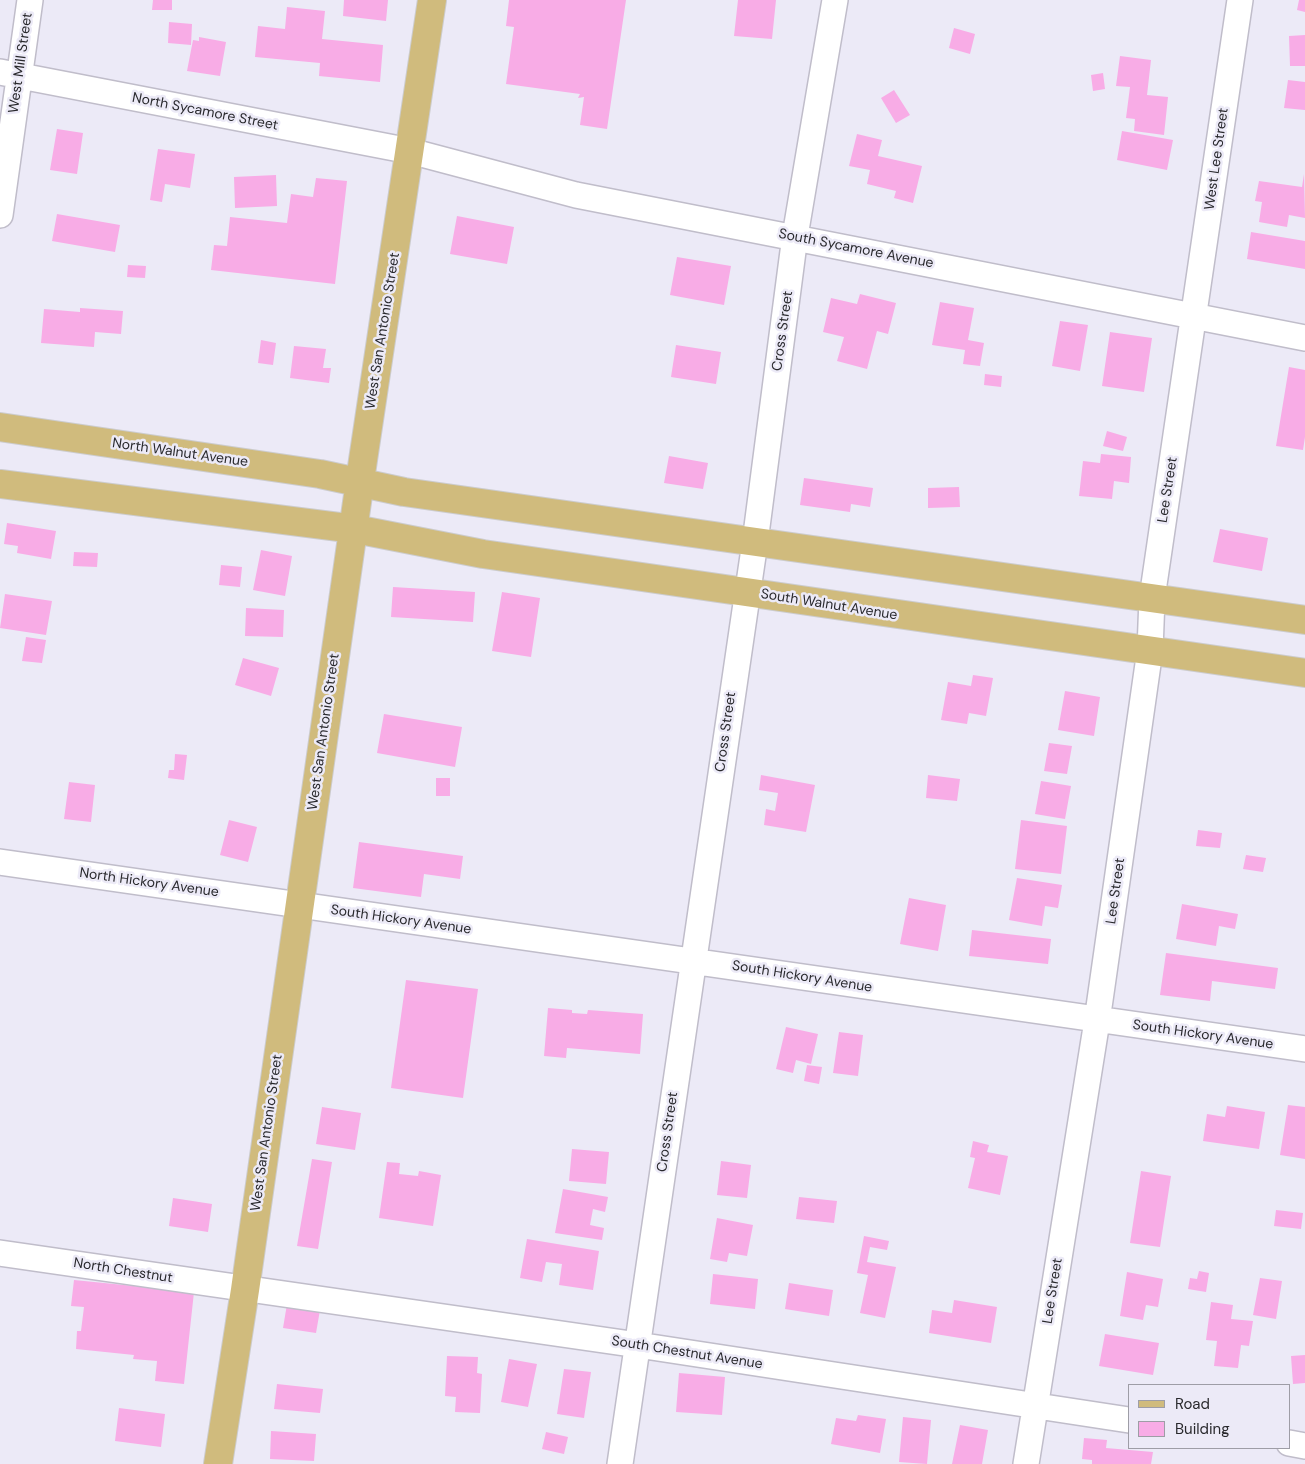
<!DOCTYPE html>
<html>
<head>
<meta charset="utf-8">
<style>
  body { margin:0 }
  #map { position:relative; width:1305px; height:1464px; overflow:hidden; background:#eceaf7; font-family:"DM Sans",sans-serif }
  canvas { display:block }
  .legend { position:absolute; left:1128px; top:1384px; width:162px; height:65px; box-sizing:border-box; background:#eceaf7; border:1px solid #9e9da6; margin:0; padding:6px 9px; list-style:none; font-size:15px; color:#29292d }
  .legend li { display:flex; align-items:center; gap:10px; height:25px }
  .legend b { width:25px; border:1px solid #9e9da6 }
</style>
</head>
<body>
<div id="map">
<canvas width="1305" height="1464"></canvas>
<ul class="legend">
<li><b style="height:6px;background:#d0bb7d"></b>Road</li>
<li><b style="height:14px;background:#f8ace6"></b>Building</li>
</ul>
</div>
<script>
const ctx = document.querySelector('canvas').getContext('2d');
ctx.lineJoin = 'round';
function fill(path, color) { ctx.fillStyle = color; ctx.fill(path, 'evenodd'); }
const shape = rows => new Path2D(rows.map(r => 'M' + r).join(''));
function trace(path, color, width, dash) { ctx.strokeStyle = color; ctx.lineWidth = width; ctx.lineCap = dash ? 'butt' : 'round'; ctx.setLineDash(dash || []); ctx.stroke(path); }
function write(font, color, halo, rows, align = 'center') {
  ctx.font = font + ' "DM Sans",sans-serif'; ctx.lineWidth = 5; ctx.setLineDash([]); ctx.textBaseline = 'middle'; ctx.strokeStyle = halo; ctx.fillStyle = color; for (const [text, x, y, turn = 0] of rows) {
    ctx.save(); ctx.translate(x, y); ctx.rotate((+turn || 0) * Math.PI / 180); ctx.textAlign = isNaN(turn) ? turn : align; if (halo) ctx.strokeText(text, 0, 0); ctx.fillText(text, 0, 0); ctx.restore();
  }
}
fill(shape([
  [153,0,172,0,172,10,152,10],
  [344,0,388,0,386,21,343,16],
  [509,0,626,0,607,129,580,125,584,97,578,98,580,94,506,84,514,27,506,26],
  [738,0,776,0,772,39,734,36],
  [1299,0,1305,0,1305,12,1297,10],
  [287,7,325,11,322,39,383,45,380,82,319,76,320,63,255,57,258,26,285,29],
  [169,22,192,24,191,45,168,43],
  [954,28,975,34,970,54,949,48],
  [1305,35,1305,66,1290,66,1289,36],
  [199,37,226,42,220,76,187,71,193,40,199,41],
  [1120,56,1151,60,1147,95,1168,97,1164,135,1134,131,1135,119,1126,118,1130,87,1116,86],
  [1103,73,1105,89,1093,91,1091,75],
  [1288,80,1305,82,1305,110,1284,108],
  [894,90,910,115,896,123,881,98],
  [57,129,83,133,77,174,50,170],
  [1122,131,1173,140,1167,170,1117,160],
  [857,134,882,140,878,156,922,166,913,203,894,198,896,191,867,184,870,170,849,166],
  [158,149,195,154,190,188,165,184,162,202,150,200],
  [1304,174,1305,218,1289,215,1287,227,1259,222,1262,202,1255,201,1259,181,1302,187],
  [276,175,277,206,235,208,234,177],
  [316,178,347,181,335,284,211,270,214,245,227,246,230,217,287,223,291,194,313,197],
  [57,214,120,225,115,252,52,241],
  [457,216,514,227,507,264,450,254],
  [1251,232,1305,241,1305,269,1247,259],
  [677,257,731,266,724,305,670,295],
  [128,265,146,266,145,278,127,277],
  [860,294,896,303,888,334,877,331,867,369,837,361,844,337,823,332,831,298,857,304],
  [940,302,974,308,968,340,984,343,980,366,963,364,965,350,932,345],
  [80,308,123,311,121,334,95,332,94,347,41,343,44,309,80,312],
  [1060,321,1088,325,1080,371,1052,366],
  [1110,332,1152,338,1144,392,1102,386],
  [261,340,276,343,273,365,258,363],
  [676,345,721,352,716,384,671,377],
  [294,346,326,349,323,368,331,368,329,383,290,378],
  [1289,367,1305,370,1305,437,1303,450,1276,446],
  [985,374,1002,376,1001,387,984,385],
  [1107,431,1127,437,1123,451,1103,446],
  [1101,454,1131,457,1129,483,1114,481,1112,499,1079,496,1083,461,1100,463],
  [669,456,708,463,703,489,664,483],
  [804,478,873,488,870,507,851,504,850,512,800,505],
  [959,487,960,507,928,508,928,488],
  [7,523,56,531,51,559,17,553,18,546,4,544],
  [1220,529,1268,538,1262,571,1213,562],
  [261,550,292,556,285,596,253,590],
  [74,552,98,553,97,567,73,566],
  [221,565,242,567,240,587,219,585],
  [393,587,475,592,473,622,391,617],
  [502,592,540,598,531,657,492,651],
  [5,594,52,601,46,635,0,628],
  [246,608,284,610,283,637,245,636],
  [26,637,46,640,42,663,22,661],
  [243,658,279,668,271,696,235,685],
  [973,675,993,678,986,716,969,713,967,724,941,720,948,682,971,686],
  [1065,691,1100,697,1094,736,1058,730],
  [384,714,462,727,455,767,377,753],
  [1049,743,1072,746,1067,774,1044,771],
  [175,754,187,755,184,780,168,778,169,770,174,770],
  [761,775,815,785,806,832,764,825,766,809,775,811,778,793,759,790],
  [928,775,960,779,957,801,926,798],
  [436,778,450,778,450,796,436,796],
  [1041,781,1071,786,1065,819,1035,814],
  [69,782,95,785,91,822,64,819],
  [229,820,257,827,248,862,220,855],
  [1021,820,1067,826,1061,874,1015,869],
  [1198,830,1222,833,1220,848,1196,846],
  [359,842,463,856,460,879,424,874,421,897,353,888],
  [1246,855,1266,858,1263,872,1243,869],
  [1017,878,1062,885,1058,908,1045,906,1042,926,1009,920],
  [909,898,946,905,938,951,900,944],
  [1182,904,1238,914,1235,929,1219,926,1216,946,1176,939],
  [972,930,1051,939,1048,964,969,956],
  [1166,953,1278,968,1275,989,1212,981,1210,1001,1160,995],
  [406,980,478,989,463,1098,391,1088],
  [548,1008,572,1010,572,1013,587,1014,588,1010,643,1014,640,1054,567,1048,566,1058,544,1056],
  [786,1027,818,1034,811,1064,796,1060,793,1073,776,1069],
  [839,1032,863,1035,858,1076,833,1073],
  [807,1065,822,1067,819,1084,804,1081],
  [1288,1105,1305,1107,1305,1159,1280,1155],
  [1227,1106,1265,1112,1259,1149,1203,1141,1207,1114,1225,1117],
  [322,1107,361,1113,355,1150,316,1144],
  [973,1141,989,1145,987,1152,1008,1156,1000,1195,968,1188,975,1158,970,1157],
  [572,1149,609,1152,606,1184,569,1181],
  [312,1159,332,1162,318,1249,297,1246],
  [721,1161,751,1165,747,1198,717,1195],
  [387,1162,400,1163,399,1174,418,1176,419,1171,441,1175,433,1226,379,1218],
  [1141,1171,1171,1176,1160,1247,1130,1243],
  [563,1189,608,1197,605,1212,593,1209,590,1225,604,1228,602,1240,555,1233],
  [799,1197,837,1201,834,1223,796,1219],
  [173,1198,212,1204,208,1232,169,1226],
  [1276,1210,1303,1213,1301,1229,1274,1226],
  [717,1218,753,1225,747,1256,729,1253,727,1262,710,1259],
  [864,1236,889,1241,887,1250,870,1247,867,1262,896,1267,885,1318,860,1313,868,1275,857,1273],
  [527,1239,599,1251,593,1290,559,1285,562,1264,546,1262,542,1282,520,1278],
  [1199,1271,1209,1273,1206,1292,1188,1289,1190,1278,1197,1279],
  [1127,1272,1163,1279,1158,1307,1146,1305,1143,1320,1120,1316],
  [713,1274,758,1279,755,1309,710,1304],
  [1260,1278,1282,1281,1276,1319,1253,1315],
  [74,1280,194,1292,184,1384,155,1381,157,1361,133,1359,134,1355,76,1349,77,1331,81,1331,84,1307,71,1306],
  [789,1283,833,1290,829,1316,785,1309],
  [954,1300,997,1307,991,1343,929,1333,932,1310,952,1313],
  [1211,1302,1233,1305,1231,1319,1253,1321,1249,1346,1241,1345,1238,1368,1214,1366,1217,1341,1206,1340],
  [287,1304,320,1310,316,1333,283,1328],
  [1105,1334,1159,1343,1153,1375,1099,1366],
  [1305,1355,1305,1383,1293,1384,1291,1356],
  [447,1356,478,1357,477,1373,482,1374,480,1413,455,1412,456,1397,445,1396],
  [509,1359,537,1364,528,1407,501,1402],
  [564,1369,591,1372,584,1418,557,1414],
  [679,1373,725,1377,722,1415,676,1412],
  [277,1384,323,1389,320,1413,274,1409],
  [119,1408,165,1414,161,1447,115,1441],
  [858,1415,886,1419,880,1453,831,1444,836,1418,856,1421],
  [903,1417,931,1420,927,1464,899,1462],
  [960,1425,988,1430,982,1464,952,1464],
  [271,1431,316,1434,314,1461,270,1459],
  [546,1432,568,1437,564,1454,542,1449],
  [1084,1438,1107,1440,1106,1448,1153,1452,1151,1464,1092,1464,1092,1460,1082,1459]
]), '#f8ace6');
const minor = shape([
  [0,72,410,151,576,195,1305,338],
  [0,215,30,0],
  [0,862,1305,1049],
  [0,1253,638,1345,1129,1420],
  [1289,1443,1305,1446],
  [620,1464,755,542,795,236,835,0],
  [1026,1464,1097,1021,1150,650,1152,598,1240,0]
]);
const major = shape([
  [0,427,320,474,404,492,1305,620],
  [0,484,355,529,483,554,1305,673],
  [218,1464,245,1290,363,460,432,0]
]);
trace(minor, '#c0bdca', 28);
trace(major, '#cccccd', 30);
trace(minor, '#fff', 25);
trace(major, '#d0bb7d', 28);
write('14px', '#29292d', '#eceaf7', [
  ["West Mill Street",21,63,-82],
  ["North Sycamore Street",205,112,11],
  ["West Lee Street",1217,159,-82],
  ["South Sycamore Avenue",856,249,11],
  ["West San Antonio Street",383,331,-81],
  ["Cross Street",783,331,-82],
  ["North Walnut Avenue",180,453,8],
  ["Lee Street",1168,490,-81],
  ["South Walnut Avenue",829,605,9],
  ["West San Antonio Street",324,732,-82],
  ["Cross Street",726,732,-82],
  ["North Hickory Avenue",149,883,8],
  ["Lee Street",1116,891,-82],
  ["South Hickory Avenue",401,920,8],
  ["South Hickory Avenue",802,977,9],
  ["South Hickory Avenue",1203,1035,8],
  ["Cross Street",668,1132,-82],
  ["West San Antonio Street",267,1133,-82],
  ["North Chestnut",123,1271,9],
  ["Lee Street",1053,1291,-81],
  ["South Chestnut Avenue",687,1353,9]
]);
</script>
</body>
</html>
